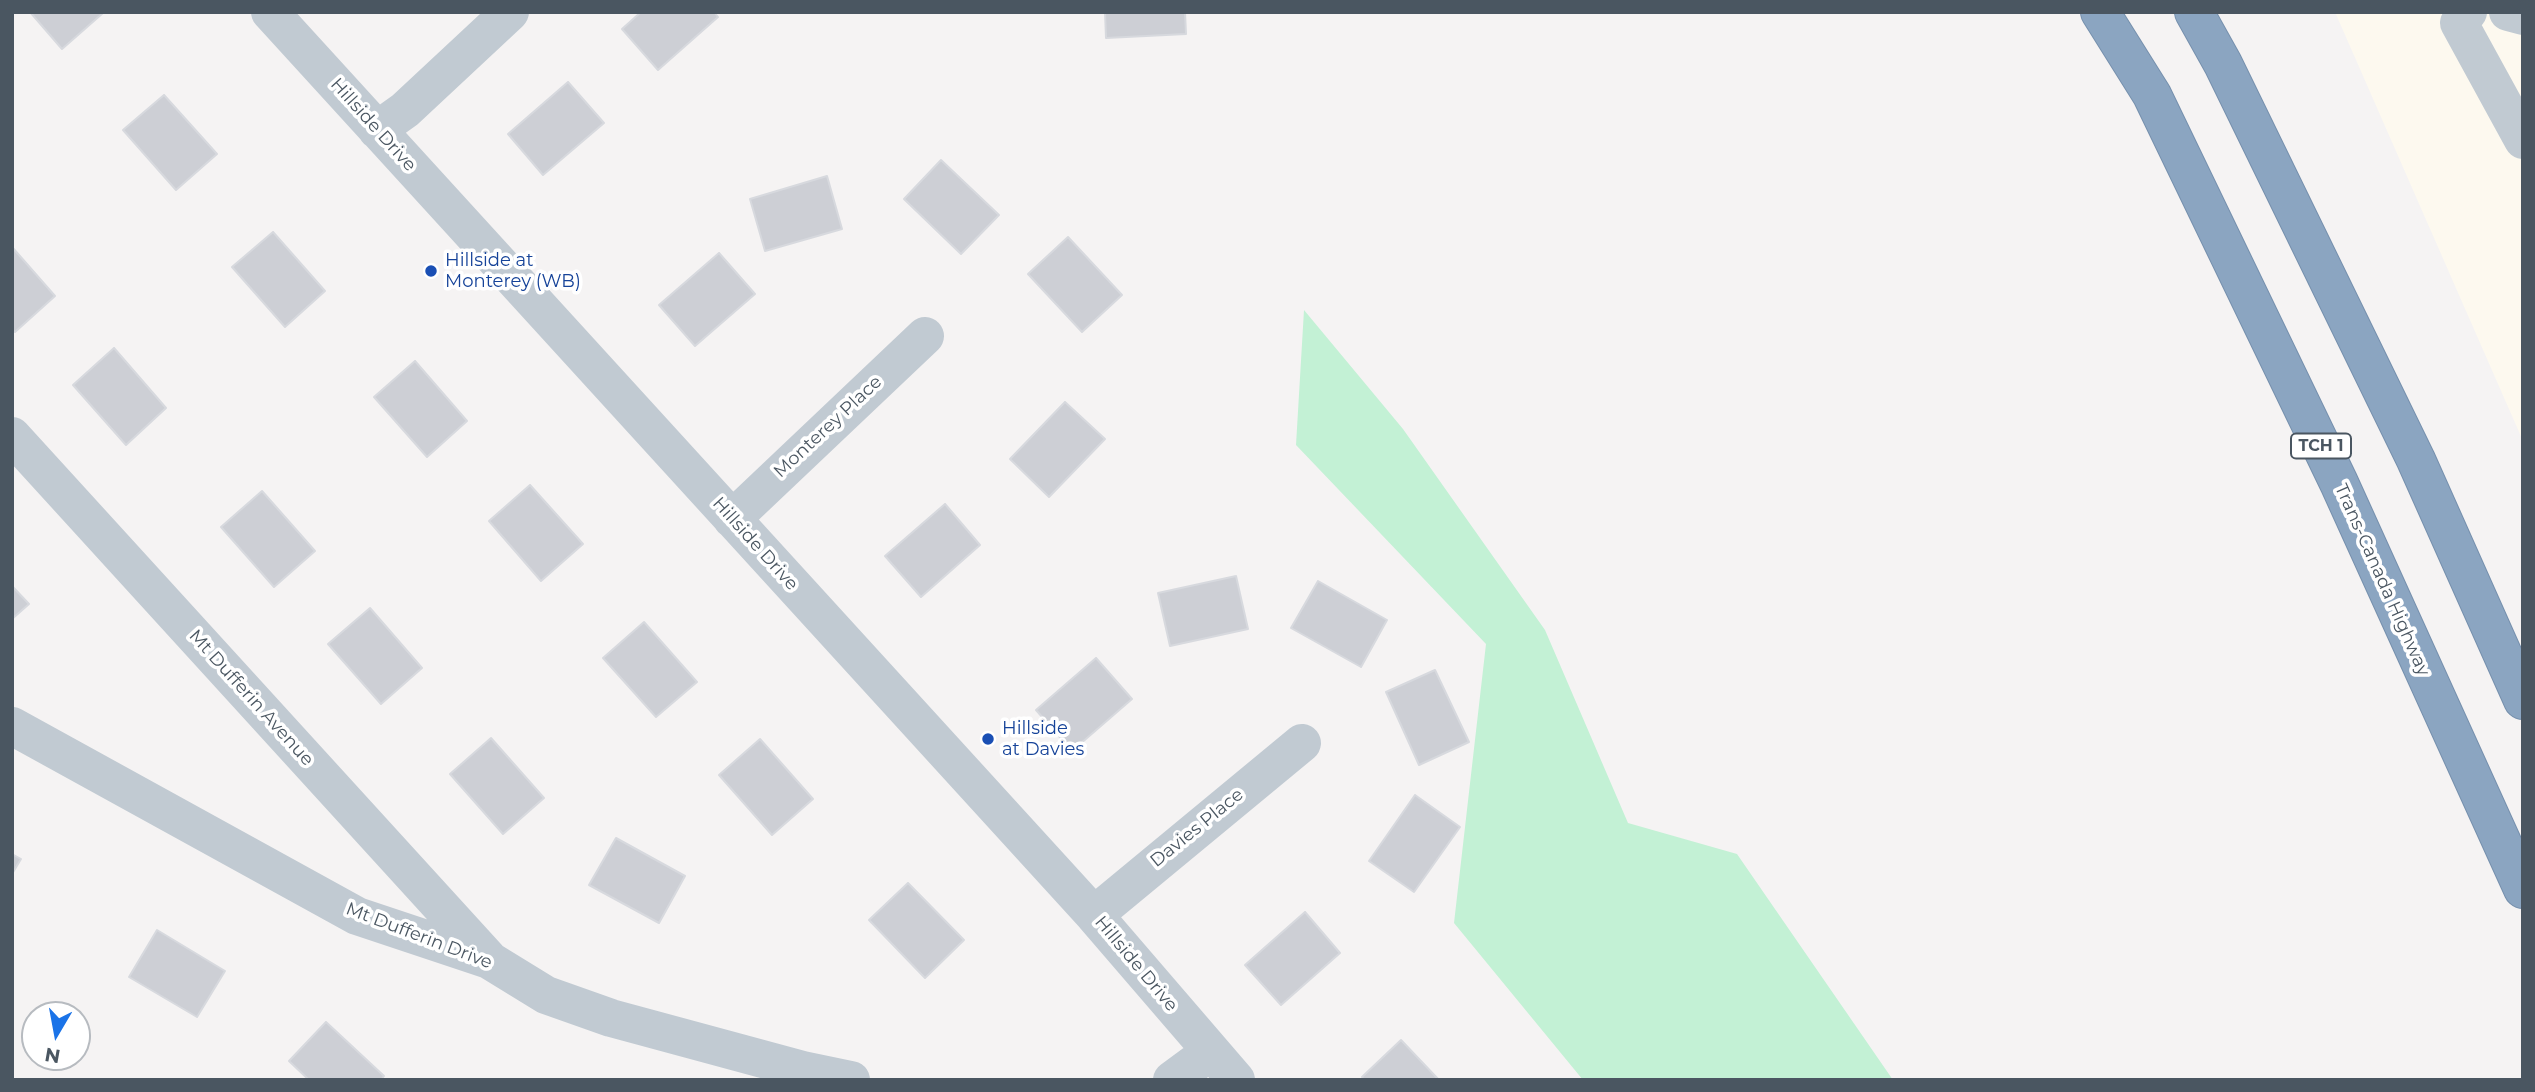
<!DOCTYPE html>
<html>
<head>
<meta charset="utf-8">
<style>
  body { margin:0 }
  #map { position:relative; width:2535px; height:1092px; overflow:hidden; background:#f5f3f3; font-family:Montserrat,sans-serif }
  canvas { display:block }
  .frame { position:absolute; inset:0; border:14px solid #4a5661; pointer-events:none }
  .north { position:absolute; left:21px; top:1001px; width:70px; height:70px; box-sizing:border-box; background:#fff; border:2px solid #b7bbc0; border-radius:50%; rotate:190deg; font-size:19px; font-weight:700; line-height:28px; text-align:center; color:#4a5661 }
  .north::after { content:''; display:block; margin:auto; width:24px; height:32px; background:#1a73e8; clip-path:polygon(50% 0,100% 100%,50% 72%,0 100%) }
</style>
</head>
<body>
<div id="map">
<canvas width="2535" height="1092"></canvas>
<div class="frame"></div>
<div class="north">N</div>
</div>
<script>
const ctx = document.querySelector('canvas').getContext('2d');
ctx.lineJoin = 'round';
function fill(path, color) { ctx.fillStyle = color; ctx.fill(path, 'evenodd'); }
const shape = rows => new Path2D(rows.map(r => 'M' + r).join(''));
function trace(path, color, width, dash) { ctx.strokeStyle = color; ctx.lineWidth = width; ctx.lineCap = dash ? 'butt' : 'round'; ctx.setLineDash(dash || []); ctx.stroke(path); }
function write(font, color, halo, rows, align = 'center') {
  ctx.font = font + ' Montserrat,sans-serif'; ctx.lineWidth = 7; ctx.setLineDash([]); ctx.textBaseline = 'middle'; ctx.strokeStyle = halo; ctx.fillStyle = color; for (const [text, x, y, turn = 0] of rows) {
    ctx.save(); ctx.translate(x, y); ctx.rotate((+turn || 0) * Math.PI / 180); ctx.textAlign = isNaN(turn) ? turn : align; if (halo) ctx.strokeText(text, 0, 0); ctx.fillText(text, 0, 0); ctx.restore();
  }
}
fill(shape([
  [2335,12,2523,12,2523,441]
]), '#fdf9ef');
fill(shape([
  [1304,310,1403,429,1545,630,1628,823,1737,854,1893,1080,1583,1080,1454,923,1486,644,1296,445]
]), '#c3f1d5');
const building = shape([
  [30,12,102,12,103,13,62,49,30,12],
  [641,12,714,12,718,17,658,70,622,29,641,12],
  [1105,12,1185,12,1186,34,1106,38,1105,12],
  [568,82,604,123,543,175,508,134,568,82],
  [164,95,217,154,176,190,123,130,164,95],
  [941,160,999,215,961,254,904,199,941,160],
  [827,176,842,229,765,251,750,199,827,176],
  [273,232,325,291,285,327,232,267,273,232],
  [1068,237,1122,295,1082,332,1028,274,1068,237],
  [12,247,55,296,15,332,12,329,12,247],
  [719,253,755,294,695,346,659,305,719,253],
  [114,348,166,408,126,445,73,385,114,348],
  [415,361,467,421,427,457,374,397,415,361],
  [1065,402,1105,439,1049,497,1010,459,1065,402],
  [530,485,583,544,541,581,489,521,530,485],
  [262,491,315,551,274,587,221,527,262,491],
  [945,504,980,545,921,597,885,556,945,504],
  [1236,576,1248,629,1170,646,1158,593,1236,576],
  [1318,581,1387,620,1361,667,1291,628,1318,581],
  [12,586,29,604,12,619,12,586],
  [370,608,422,668,381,704,328,644,370,608],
  [644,622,697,682,656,717,603,658,644,622],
  [1096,658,1132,699,1072,751,1036,710,1096,658],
  [1435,670,1469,742,1419,765,1386,692,1435,670],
  [491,738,544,798,503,834,450,774,491,738],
  [760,739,813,799,772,835,719,775,760,739],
  [1415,795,1460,827,1414,892,1369,861,1415,795],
  [616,838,685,876,659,923,589,885,616,838],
  [12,854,21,859,12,874,12,854],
  [908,883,964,940,925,978,869,920,908,883],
  [1305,912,1340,953,1281,1005,1245,965,1305,912],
  [157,930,225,971,197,1017,129,977,157,930],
  [326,1022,384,1076,381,1080,309,1080,289,1061,326,1022],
  [1401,1040,1439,1080,1364,1080,1362,1077,1401,1040]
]);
fill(building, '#cdcfd5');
trace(building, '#d7d9de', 2);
const highway = shape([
  [2100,12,2152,95,2339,483,2523,889],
  [2194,12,2223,64,2416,460,2523,700]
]);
trace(highway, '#7690ad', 40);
trace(shape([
  [270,12,1094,915,1236,1080],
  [2468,12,2459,23,2523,140],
  [2508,12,2523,16],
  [377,130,405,110,510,12],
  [12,436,488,958],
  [732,519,925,336],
  [12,726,357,916,489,960,546,995,611,1018,803,1070,851,1080],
  [1094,915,1302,743],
  [1172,1080,1210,1052]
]), '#c1cad2', 38);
trace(highway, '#8ba5c1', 38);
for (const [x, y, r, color] of [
  [431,271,7,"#1a4fb4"],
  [988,739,7,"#1a4fb4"]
]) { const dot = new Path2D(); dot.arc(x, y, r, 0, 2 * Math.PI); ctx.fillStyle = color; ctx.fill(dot); trace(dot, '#fff', 2.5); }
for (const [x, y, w] of [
  [2321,446,60]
]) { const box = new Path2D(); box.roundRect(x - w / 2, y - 12.5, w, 25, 5); ctx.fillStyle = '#fff'; ctx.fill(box); trace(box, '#4a5661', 2); }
write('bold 16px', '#4a5661', null, [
  ["TCH 1",2321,446]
]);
write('18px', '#4a5661', '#fff', [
  ["Hillside Drive",373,125,48],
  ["Monterey Place",828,427,-43],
  ["Hillside Drive",755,544,48],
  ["Trans-Canada Highway",2382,580,66],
  ["Mt Dufferin Avenue",251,698,48],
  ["Davies Place",1197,828,-39],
  ["Mt Dufferin Drive",419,936,21],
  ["Hillside Drive",1136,964,50]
]);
write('18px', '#164399', '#fff', [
  ["Hillside at",445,261],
  ["Monterey (WB)",445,282],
  ["Hillside",1002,729],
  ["at Davies",1002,750]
], 'left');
</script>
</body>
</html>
